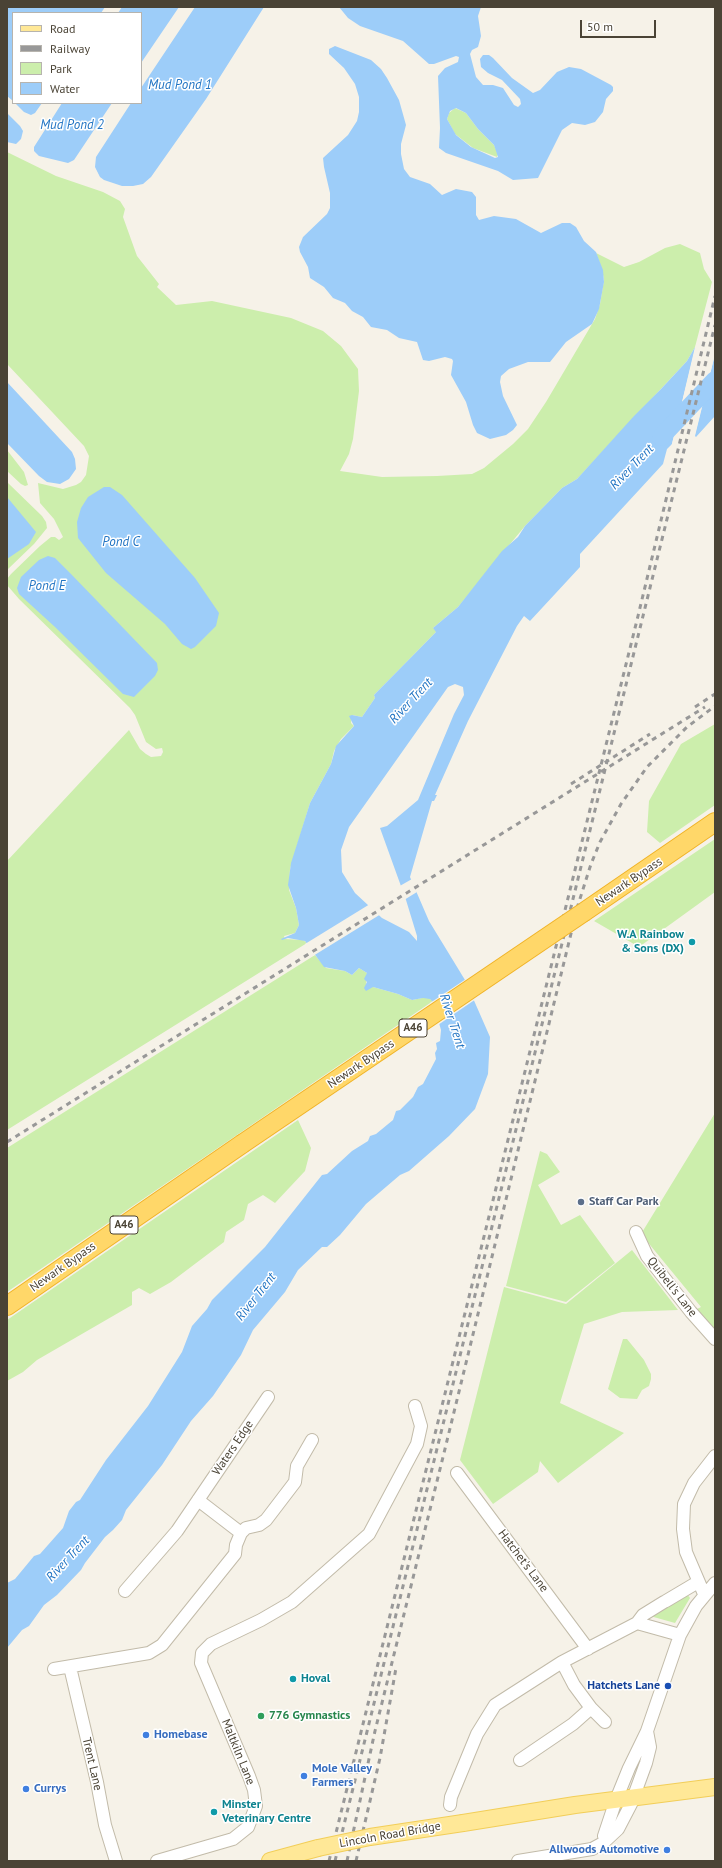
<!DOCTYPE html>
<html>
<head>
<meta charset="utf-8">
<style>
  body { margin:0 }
  #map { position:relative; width:722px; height:1868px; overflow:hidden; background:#f6f2e8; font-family:"PT Sans",sans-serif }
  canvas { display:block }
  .frame { position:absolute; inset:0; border:8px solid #4a4335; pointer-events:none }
  .legend { position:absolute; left:12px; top:12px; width:130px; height:92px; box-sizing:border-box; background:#fff; border:1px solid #b7b4ae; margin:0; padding:5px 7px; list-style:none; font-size:12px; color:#4a4335 }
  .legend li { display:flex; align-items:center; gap:8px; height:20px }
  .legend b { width:20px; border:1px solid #b7b4ae }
  .scale { position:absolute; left:580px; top:20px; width:76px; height:18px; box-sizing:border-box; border:2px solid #4a4335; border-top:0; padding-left:5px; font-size:12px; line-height:14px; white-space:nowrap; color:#4a4335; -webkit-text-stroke:3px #fff; paint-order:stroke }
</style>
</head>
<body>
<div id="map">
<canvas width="722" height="1868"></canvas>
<div class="frame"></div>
<ul class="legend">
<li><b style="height:5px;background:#ffe897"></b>Road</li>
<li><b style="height:5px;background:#989898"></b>Railway</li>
<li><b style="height:11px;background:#cceeac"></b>Park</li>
<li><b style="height:11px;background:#9dcdf9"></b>Water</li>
</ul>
<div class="scale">50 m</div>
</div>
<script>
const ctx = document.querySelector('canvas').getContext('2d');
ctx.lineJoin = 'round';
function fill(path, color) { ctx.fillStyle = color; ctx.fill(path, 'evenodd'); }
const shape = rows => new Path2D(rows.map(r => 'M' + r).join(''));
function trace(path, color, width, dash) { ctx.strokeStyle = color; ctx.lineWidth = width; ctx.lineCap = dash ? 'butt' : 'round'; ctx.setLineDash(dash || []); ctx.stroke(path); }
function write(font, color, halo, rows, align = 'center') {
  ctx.font = font + ' "PT Sans",sans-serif'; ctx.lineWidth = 3; ctx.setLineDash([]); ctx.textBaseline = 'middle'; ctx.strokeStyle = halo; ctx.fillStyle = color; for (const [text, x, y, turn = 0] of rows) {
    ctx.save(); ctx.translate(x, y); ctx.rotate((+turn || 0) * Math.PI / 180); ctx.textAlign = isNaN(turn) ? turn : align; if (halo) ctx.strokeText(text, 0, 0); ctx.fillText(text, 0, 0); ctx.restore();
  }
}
fill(shape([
  [455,108,466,113,478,129,494,145,498,154,497,157,473,148,455,134,447,119,449,113],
  [7,152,56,176,103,192,120,201,125,209,123,217,137,256,159,284,157,287,176,305,212,301,291,318,323,331,341,346,358,369,359,391,353,439,349,454,340,471,382,477,437,476,472,474,484,468,513,444,528,429,546,402,595,319,600,304,604,280,602,269,596,253,624,267,639,262,665,248,680,244,700,253,704,269,712,282,695,347,687,361,577,479,562,488,525,526,458,607,433,628,437,631,374,695,375,698,362,717,352,715,351,723,354,726,341,739,334,751,331,764,310,803,290,869,289,890,296,908,299,925,295,933,284,936,285,939,303,940,307,943,7,1130,7,861,129,730,140,749,146,754,151,757,161,756,163,752,162,748,156,749,146,742,135,715,130,708,19,599,7,585,7,579,11,574,40,546,51,537,55,537,59,540,63,537,54,519,40,503,38,483,63,489,76,485,81,482,86,475,89,456,84,446,7,364],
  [7,450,24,472,28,485,25,486,21,484,7,471],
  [7,482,42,516,46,522,47,528,34,544,7,570],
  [715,724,715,805,660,843,647,832,649,801,681,744],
  [715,839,715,892,639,947,594,921],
  [315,955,326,968,345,971,352,975,359,968,367,973,366,985,398,994,412,1000,427,997,433,1001,7,1292,7,1148],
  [715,1113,715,1339,691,1312,701,1307,641,1234],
  [298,1120,311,1148,305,1171,275,1203,263,1195,248,1204,244,1220,226,1232,224,1242,171,1282,150,1294,139,1288,132,1292,132,1305,37,1360,23,1372,7,1381,7,1320],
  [540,1151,547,1154,560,1172,538,1185,561,1225,580,1215,615,1263,566,1302,506,1286],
  [632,1250,678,1310,622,1312,584,1324,560,1403,624,1433,558,1483,540,1461,538,1472,493,1504,460,1460,504,1287,566,1304],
  [623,1339,627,1339,644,1360,651,1374,651,1379,649,1386,642,1390,637,1399,620,1398,608,1389],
  [687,1594,690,1598,675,1623,650,1616]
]), '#cceeac');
fill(shape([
  [7,7,105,7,101,13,13,13,13,101,7,96],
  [122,7,179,7,141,63,141,13,118,13],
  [195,7,264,7,206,99,151,177,143,184,133,186,122,186,104,180,100,177,95,167,96,157,131,103,141,103,141,88],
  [339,7,481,7,478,16,481,36,478,47,472,50,470,54,476,77,483,85,493,85,503,88,514,105,518,107,521,104,520,99,502,80,488,73,481,67,480,59,483,55,489,55,493,58,512,78,533,93,540,90,557,72,569,67,581,69,611,85,613,87,613,91,606,99,603,112,595,122,585,125,572,123,562,130,538,178,513,180,498,171,446,153,439,148,440,128,438,76,445,68,458,62,459,57,456,56,434,64,429,64,403,41,360,26,348,18],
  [456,108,466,113,478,129,494,145,498,157,495,158,471,147,456,135,447,119,450,111],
  [335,46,371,60,381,69,387,78,399,100,406,125,401,144,401,154,404,169,410,177,430,184,442,195,456,189,472,192,476,197,476,215,479,220,494,216,516,219,541,233,562,223,570,223,576,227,584,241,596,252,603,270,604,282,599,309,592,324,566,342,550,362,528,362,509,369,501,376,500,382,503,396,517,425,513,430,506,435,490,439,477,433,473,425,466,402,451,375,453,361,452,359,445,357,429,361,423,360,417,342,399,338,387,330,371,327,363,317,352,311,345,303,333,298,324,287,310,278,308,267,300,252,299,247,303,237,327,214,330,208,330,193,324,167,323,158,348,135,357,121,359,112,359,97,355,84,344,68,329,54,329,49],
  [15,103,42,103,35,113,31,115,24,112],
  [62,103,112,103,74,160,68,163,39,156,34,151,34,147],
  [7,113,20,126,23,131,21,139,16,144,7,142],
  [695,347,672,444,667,449,663,464,580,554,580,567,530,621,524,616,517,626,468,721,435,795,437,795,434,801,432,801,410,877,429,921,465,980,490,1037,488,1074,475,1109,449,1136,409,1171,400,1175,366,1204,340,1235,327,1247,322,1247,298,1270,285,1292,253,1330,241,1355,213,1396,191,1421,162,1465,126,1510,122,1520,113,1530,105,1537,85,1563,81,1570,57,1595,44,1605,29,1626,22,1630,7,1648,7,1583,15,1579,34,1556,40,1554,63,1528,69,1511,76,1502,80,1500,106,1460,148,1406,182,1352,192,1326,207,1309,212,1300,265,1247,322,1175,327,1174,352,1151,368,1141,370,1136,376,1134,393,1120,396,1111,400,1110,413,1097,418,1087,423,1084,436,1059,435,1053,437,1049,436,1043,440,1041,441,1030,433,1002,430,999,423,998,412,1000,398,994,373,987,366,991,364,988,367,982,364,979,367,973,359,968,352,975,345,971,324,967,305,941,288,938,282,940,281,939,295,933,299,925,296,908,288,885,291,863,310,803,331,764,336,746,354,726,349,716,352,715,362,717,375,698,374,695,436,632,433,628,458,607,502,551,518,537,525,526,562,488,577,479,634,416,661,389,687,361],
  [455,684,463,687,464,695,454,714,418,800,387,826,380,828,406,900,417,936,417,941,409,932,382,918,355,893,342,872,341,850,349,827,448,687],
  [715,354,715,416,696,437,695,436],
  [7,382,72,452,75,459,76,469,69,479,60,484,47,482,39,476,7,443],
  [104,487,110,487,122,495,195,578,219,613,216,626,195,647,191,649,182,644,165,624,106,573,78,538,77,522,81,508,88,497],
  [7,497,36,532,29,544,7,559],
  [48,556,55,558,71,574,157,663,158,670,155,676,134,697,123,694,55,627,19,594,17,588,21,577,39,560]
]), '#9dcdf9');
fill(shape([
  [696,345,697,348,674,444,671,448],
  [715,352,715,354,694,438,693,436,713,353],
  [412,879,417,892,404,900,398,887],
  [370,904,381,914,313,956,305,944],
  [466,979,476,999,438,1025,430,1003]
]), '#f6f2e8');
trace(shape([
  [661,437,715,380]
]), '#9dcdf9', 18);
const minor = shape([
  [636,1232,647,1256,691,1312,715,1339],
  [457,1473,588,1649],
  [198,1500,241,1533],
  [125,1591,177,1531,268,1397],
  [704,1594,686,1552,683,1529,684,1504,694,1483,715,1456],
  [666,1601,698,1582],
  [637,1623,680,1635],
  [70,1667,97,1782,105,1825,116,1861],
  [54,1669,149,1653,162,1645,235,1554,236,1545,241,1533,246,1528,259,1525,266,1520,295,1482,297,1466,312,1440],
  [591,1708,605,1722],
  [520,1760,573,1724,591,1708,574,1685,562,1662],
  [450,1805,451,1797,477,1734,495,1705,562,1662,637,1623,643,1615,664,1602],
  [607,1839,604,1836,616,1800,629,1768,647,1731],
  [157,1861,233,1839,248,1827,256,1806,254,1790,249,1776,201,1663,202,1653,211,1644,261,1620,292,1602,369,1534,417,1444,421,1426,415,1406],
  [518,1861,592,1849,603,1843,618,1829,631,1804,646,1763,650,1747,647,1731,680,1635,696,1606,715,1583]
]);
const major = shape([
  [463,1823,575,1805,715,1787],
  [270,1861,318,1848]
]);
const highway = shape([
  [584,912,715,822],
  [7,1306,242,1144]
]);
trace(minor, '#c2bba9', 14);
trace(major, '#f2ce59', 18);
trace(highway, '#f0b327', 20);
trace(minor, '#fff', 12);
trace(major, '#ffe897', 16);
trace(highway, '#ffd769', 18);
trace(shape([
  [695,707,715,694],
  [571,784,650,734],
  [7,1142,705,707],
  [329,1861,638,616,715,296],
  [335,1861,715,325],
  [347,1861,375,1731,443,1457,578,905,591,864,600,842,621,804,647,767,687,727,715,706],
  [356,1861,380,1758,396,1668]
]), '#989898', 3, [5, 5]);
const majorBridge = shape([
  [318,1848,370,1837,463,1823]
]);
const highwayBridge = shape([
  [242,1144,584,912]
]);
trace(majorBridge, '#f2ce59', 18, []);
trace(highwayBridge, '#f0b327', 20, []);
trace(majorBridge, '#ffe897', 16);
trace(highwayBridge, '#ffd769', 18);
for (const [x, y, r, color] of [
  [692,942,4,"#0f9aa8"],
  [581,1202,4,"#5c6f8a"],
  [293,1679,4,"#0f9aa8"],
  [668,1686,4,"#1a4fb4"],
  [261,1716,4,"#2e9e5b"],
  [146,1735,4,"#3f7fe0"],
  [304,1776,4,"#3f7fe0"],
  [26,1789,4,"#3f7fe0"],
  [214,1812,4,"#0f9aa8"],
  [667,1850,4,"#3f7fe0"]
]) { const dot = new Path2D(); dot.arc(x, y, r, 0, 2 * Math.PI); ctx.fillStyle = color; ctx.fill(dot); trace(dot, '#fff', 1.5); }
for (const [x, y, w] of [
  [413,1028,28],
  [124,1225,28]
]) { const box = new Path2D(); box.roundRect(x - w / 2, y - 9, w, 18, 3); ctx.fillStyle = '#fff'; ctx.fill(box); trace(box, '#4a4335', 1); }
write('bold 11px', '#4a4335', null, [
  ["A46",413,1028],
  ["A46",124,1225]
]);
write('12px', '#4a4335', '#fff', [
  ["Newark Bypass",629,882,-34],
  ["Newark Bypass",361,1064,-34],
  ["Newark Bypass",63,1267,-35],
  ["Quibell's Lane",672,1287,52],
  ["Waters Edge",233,1448,-56],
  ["Hatchet's Lane",523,1561,53],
  ["Maltkiln Lane",238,1752,68],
  ["Trent Lane",92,1764,77],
  ["Lincoln Road Bridge",390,1835,-10]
]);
write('bold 12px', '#0d838f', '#fff', [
  ["W.A Rainbow",684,935,"right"],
  ["& Sons (DX)",684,949,"right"],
  ["Hoval",301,1679],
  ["Minster",222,1805],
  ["Veterinary Centre",222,1819]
], 'left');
write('bold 12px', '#4e5e75', '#fff', [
  ["Staff Car Park",589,1202]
], 'left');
write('bold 12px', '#164399', '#fff', [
  ["Hatchets Lane",660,1686]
], 'right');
write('bold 12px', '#27864d', '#fff', [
  ["776 Gymnastics",269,1716]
], 'left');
write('bold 12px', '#366cbe', '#fff', [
  ["Homebase",154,1735],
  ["Mole Valley",312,1769],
  ["Farmers",312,1783],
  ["Currys",34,1789],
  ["Allwoods Automotive",659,1850,"right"]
], 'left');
write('italic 13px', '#2174c3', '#fff', [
  ["Mud Pond 1",180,85],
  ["Mud Pond 2",72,125],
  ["River Trent",632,467,-46],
  ["Pond C",121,542],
  ["Pond E",47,586],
  ["River Trent",411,701,-47],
  ["River Trent",452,1021,72],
  ["River Trent",256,1297,-52],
  ["River Trent",68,1559,-47]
]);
</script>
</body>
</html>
